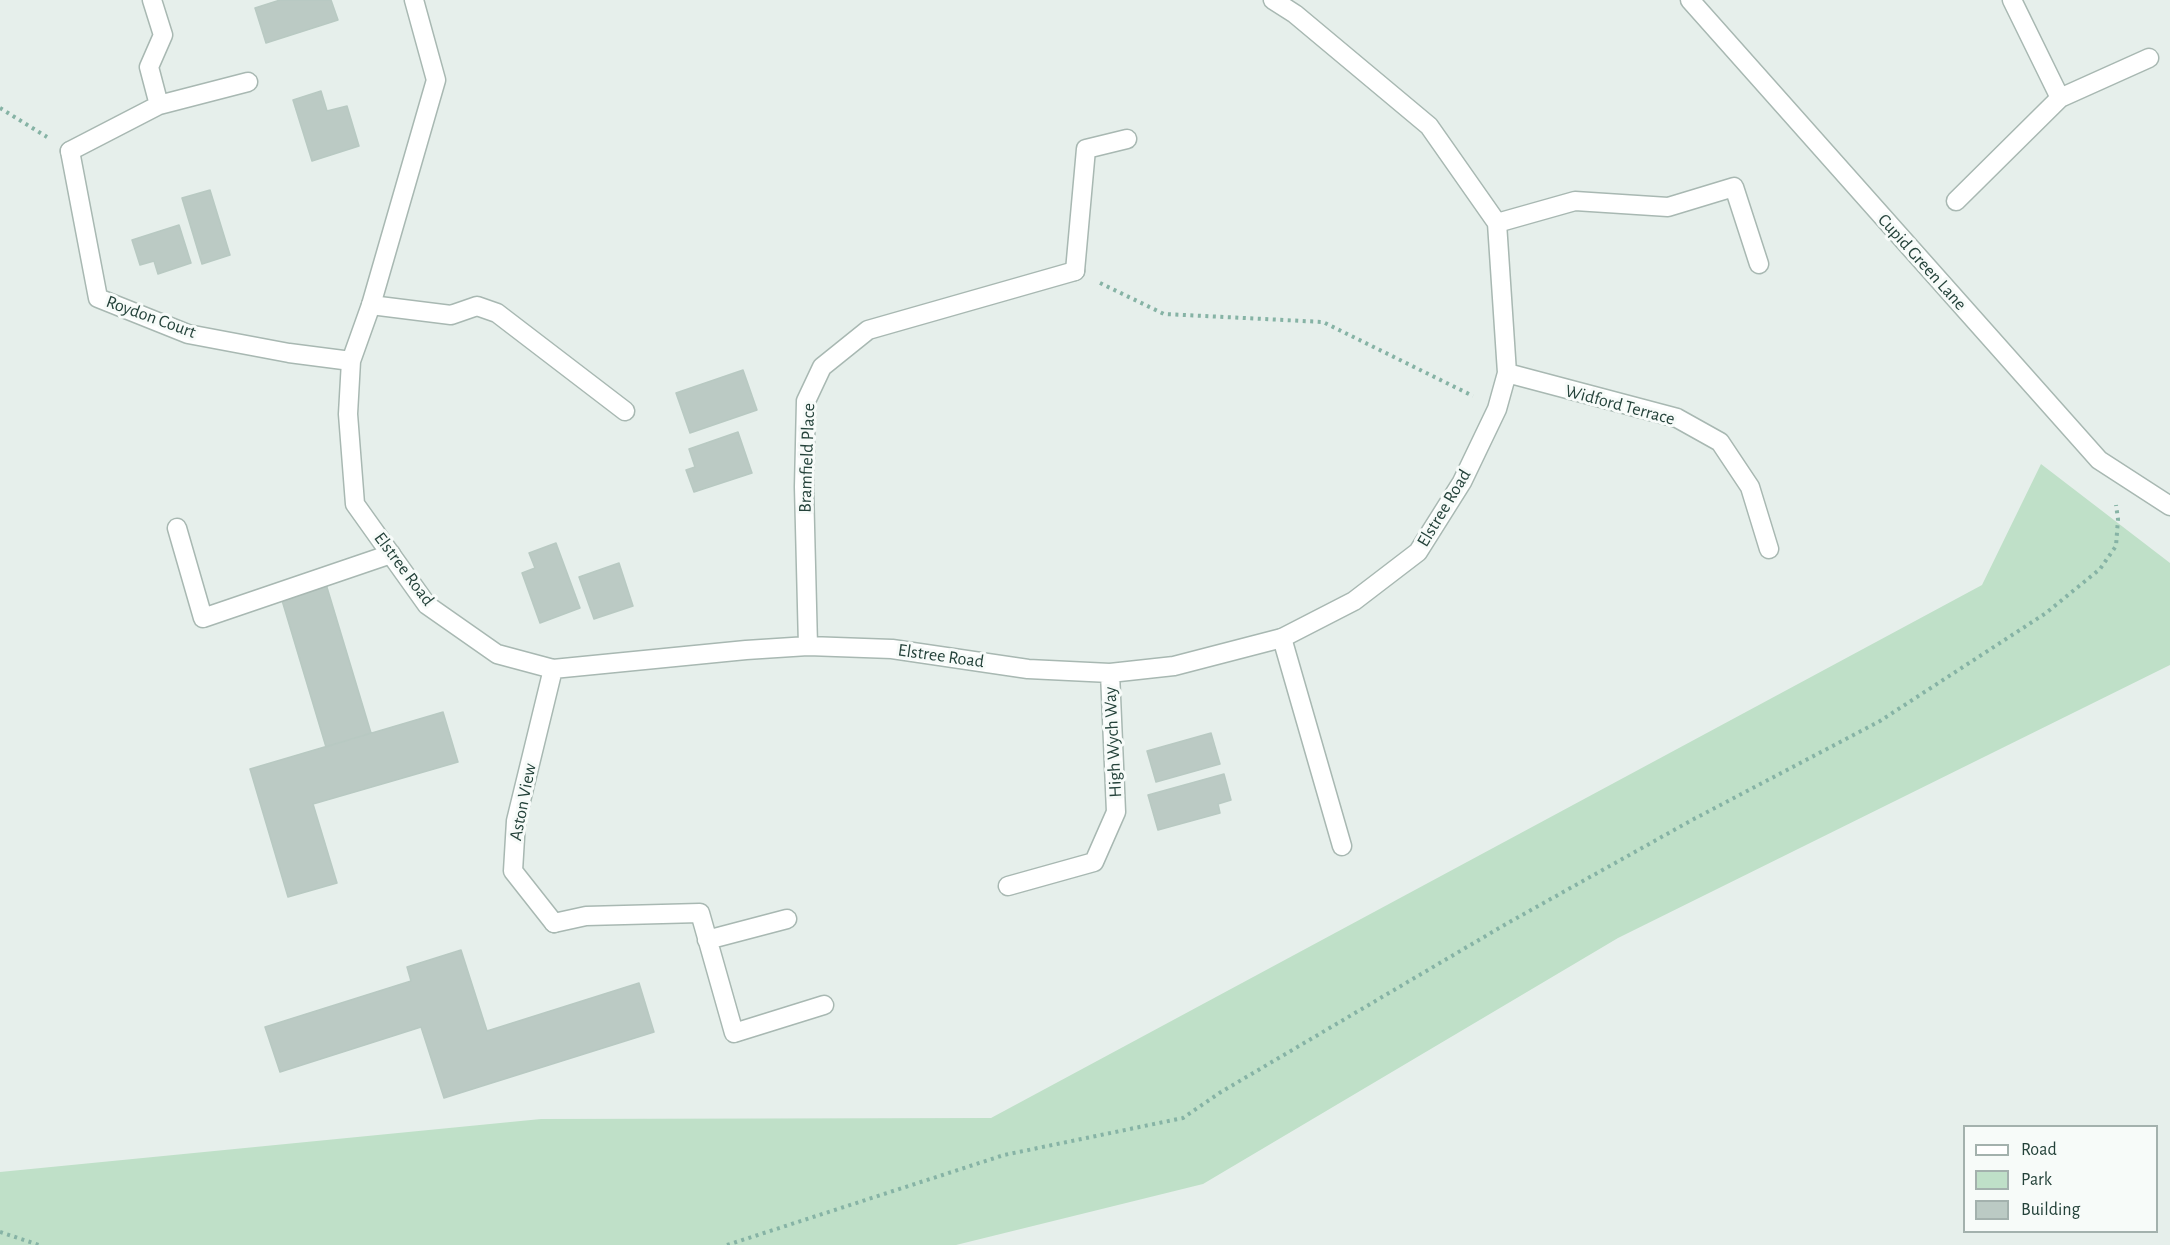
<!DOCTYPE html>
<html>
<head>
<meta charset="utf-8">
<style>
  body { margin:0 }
  #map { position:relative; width:2170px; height:1245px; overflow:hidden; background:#e6efeb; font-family:"Alegreya Sans",sans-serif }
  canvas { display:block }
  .legend { position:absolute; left:1963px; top:1125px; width:195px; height:108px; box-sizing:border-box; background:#f7fbf9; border:2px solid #a3b1ad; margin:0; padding:8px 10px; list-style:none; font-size:18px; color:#24423a }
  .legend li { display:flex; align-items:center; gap:12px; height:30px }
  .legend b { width:30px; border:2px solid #a3b1ad }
</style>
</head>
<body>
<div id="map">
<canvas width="2170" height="1245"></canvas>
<ul class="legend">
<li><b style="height:8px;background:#fff"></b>Road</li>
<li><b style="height:16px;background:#bfe0c8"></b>Park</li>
<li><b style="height:16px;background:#bbcac4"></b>Building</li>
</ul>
</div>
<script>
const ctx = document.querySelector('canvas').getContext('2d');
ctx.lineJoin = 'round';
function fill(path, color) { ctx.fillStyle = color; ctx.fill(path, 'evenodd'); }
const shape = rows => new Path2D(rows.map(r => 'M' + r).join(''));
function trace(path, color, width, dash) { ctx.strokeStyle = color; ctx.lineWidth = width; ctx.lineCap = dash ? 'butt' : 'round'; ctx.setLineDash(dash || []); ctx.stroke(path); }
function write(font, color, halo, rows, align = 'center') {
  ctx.font = font + ' "Alegreya Sans",sans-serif'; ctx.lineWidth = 6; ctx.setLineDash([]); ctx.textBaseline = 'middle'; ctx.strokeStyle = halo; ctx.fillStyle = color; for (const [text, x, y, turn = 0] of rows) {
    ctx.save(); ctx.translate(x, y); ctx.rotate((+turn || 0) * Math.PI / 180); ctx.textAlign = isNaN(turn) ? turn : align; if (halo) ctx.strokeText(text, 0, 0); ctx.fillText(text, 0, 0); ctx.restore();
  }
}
fill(shape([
  [2041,464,2170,563,2170,665,1618,938,1203,1184,956,1245,0,1245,0,1172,541,1119,991,1118,1982,585]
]), '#bfe0c8');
const building = shape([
  [280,0,331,0,338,20,266,43,255,8,280,0],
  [321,91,327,111,347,106,359,146,312,161,293,100,321,91],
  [210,190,230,255,202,264,182,198,210,190],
  [179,225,191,263,158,274,154,261,140,265,132,240,179,225],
  [743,370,757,410,690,433,676,393,743,370],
  [738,432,752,473,694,492,686,470,695,467,689,449,738,432],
  [556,543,580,608,540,623,522,573,535,568,529,553,556,543],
  [619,563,633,606,594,619,579,577,619,563],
  [326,584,371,733,326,747,281,597,326,584],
  [443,712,458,762,313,804,337,883,288,897,250,769,443,712],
  [1211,733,1220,764,1156,782,1147,751,1211,733],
  [1224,774,1231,800,1218,804,1220,813,1158,830,1148,795,1224,774],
  [461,950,487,1031,639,983,654,1032,444,1098,421,1027,280,1072,265,1027,411,981,407,967,461,950]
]);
fill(building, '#bbcac4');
trace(building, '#b8c9c2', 1.5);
const service = shape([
  [152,0,163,35,149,67,159,105],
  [70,151,159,105,248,82],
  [1956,201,2060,98,2149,58],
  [1497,223,1575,201,1668,207,1734,187,1759,264],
  [1075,271,1086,149,1127,139],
  [371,305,451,315,477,306,497,313,625,411],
  [177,528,203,618,391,554],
  [1282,638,1342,846],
  [554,923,586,916,700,913,734,1033,824,1005],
  [707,940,787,919]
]);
const minor = shape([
  [414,0,436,80,371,305,351,361,348,414,355,504,427,605,497,654,553,669,746,650,808,646,892,649,1028,669,1110,673,1174,666,1282,638,1354,601,1418,552,1462,482,1497,409,1507,373,1497,223,1429,126,1295,14,1273,0],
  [1690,0,2099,460,2170,506],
  [2012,0,2060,98],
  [70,151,98,298,188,334,289,353,351,361],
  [1507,373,1677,418,1720,442,1750,487,1769,549],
  [808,646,804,487,806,401,822,367,868,330,1075,271],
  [553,669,516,821,513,871,554,923],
  [1008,886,1094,862,1116,812,1110,673]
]);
trace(service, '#a8b8b2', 21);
trace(minor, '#a8b8b2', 21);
trace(shape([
  [0,108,47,137],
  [1100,283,1164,314,1323,322,1473,396],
  [0,1232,39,1245],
  [727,1245,1004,1155,1183,1118,1221,1092,1506,924,1692,820,1880,721,2046,613,2100,569,2116,546,2118,519,2116,505]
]), '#86b3a5', 4, [3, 4.5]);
trace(service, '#fff', 18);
trace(minor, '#fff', 18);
write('18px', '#24423a', '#f7fbf9', [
  ["Cupid Green Lane",1922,262,48],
  ["Roydon Court",151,317,20],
  ["Widford Terrace",1620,405,15],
  ["Bramfield Place",807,458,-88],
  ["Elstree Road",1444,508,-59],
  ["Elstree Road",404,569,53],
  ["Elstree Road",941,656,8],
  ["High Wych Way",1113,742,-93],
  ["Aston View",523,802,-79]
]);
</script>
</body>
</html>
